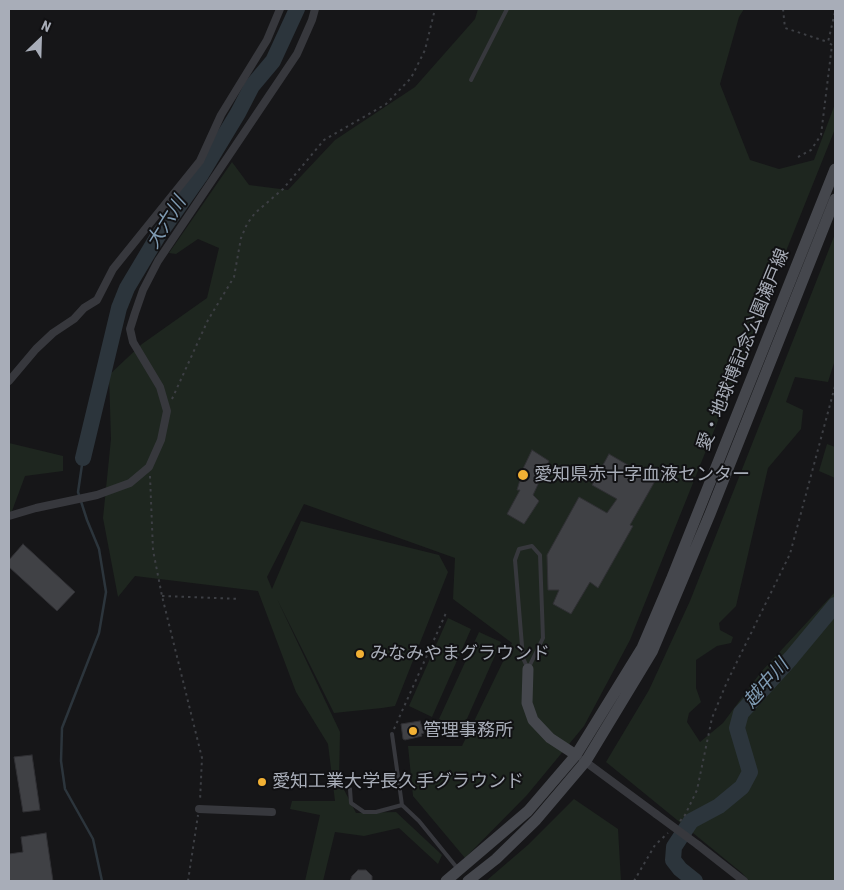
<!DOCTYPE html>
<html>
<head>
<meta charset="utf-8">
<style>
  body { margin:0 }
  #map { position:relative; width:844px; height:890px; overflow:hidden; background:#161618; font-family:"Roboto Condensed",sans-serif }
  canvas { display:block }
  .frame { position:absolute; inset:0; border:10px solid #a8adb8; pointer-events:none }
  .north { position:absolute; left:15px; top:15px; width:50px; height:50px; -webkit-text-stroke:4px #111113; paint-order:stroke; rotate:24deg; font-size:14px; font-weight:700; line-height:20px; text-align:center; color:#a8adb8 }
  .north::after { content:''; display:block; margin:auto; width:18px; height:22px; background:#a8adb8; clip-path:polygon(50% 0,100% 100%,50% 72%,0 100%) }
</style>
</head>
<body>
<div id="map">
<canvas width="844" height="890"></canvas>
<div class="frame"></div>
<div class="north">N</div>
</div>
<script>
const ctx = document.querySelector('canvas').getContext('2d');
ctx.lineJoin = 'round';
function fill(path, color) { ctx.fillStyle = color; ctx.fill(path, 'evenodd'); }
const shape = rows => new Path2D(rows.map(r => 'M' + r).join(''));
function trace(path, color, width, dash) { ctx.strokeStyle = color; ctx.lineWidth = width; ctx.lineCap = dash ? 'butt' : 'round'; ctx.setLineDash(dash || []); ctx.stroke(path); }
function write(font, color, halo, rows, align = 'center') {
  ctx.font = font + ' "Roboto Condensed","Noto Sans JP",sans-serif'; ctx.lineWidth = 4; ctx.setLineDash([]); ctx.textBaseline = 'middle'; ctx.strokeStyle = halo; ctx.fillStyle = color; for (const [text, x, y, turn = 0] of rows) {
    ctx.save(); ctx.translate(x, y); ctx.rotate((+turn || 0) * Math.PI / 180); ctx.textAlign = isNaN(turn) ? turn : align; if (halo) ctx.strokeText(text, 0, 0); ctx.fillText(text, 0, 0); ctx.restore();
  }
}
fill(shape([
  [478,9,744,9,739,17,720,84,750,160,779,169,814,160,835,104,835,129,630,640,584,726,527,795,465,858,413,796,408,746,462,746,512,643,453,599,455,558,304,504,267,577,272,589,301,521,439,555,448,572,395,706,382,708,334,713,277,599,340,732,339,780,356,813,396,812,442,855,438,864,399,828,364,836,335,832,323,881,305,881,320,815,290,809,292,801,335,801,328,744,296,692,258,591,135,576,118,597,103,518,111,439,109,375,142,344,207,298,219,248,198,239,176,254,169,253,232,162,249,185,288,190,335,140,415,87,475,19],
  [835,234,835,259,834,264,835,276,835,360,828,382,795,377,786,402,803,410,801,429,768,468,736,606,719,623,720,630,733,637,731,643,717,646,696,660,696,688,701,702,689,713,687,722,700,742,723,723,761,672,835,592,835,881,749,881,742,873,606,762,649,690,690,601],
  [9,443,63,456,63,471,25,476,12,511,9,512],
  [827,444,835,447,835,478,819,471],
  [448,618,471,629,432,717,409,706],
  [479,632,501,642,462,730,439,719],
  [574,799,618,829,621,881,486,881,529,844]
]), '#1e261f');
trace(shape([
  [83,458,78,492,87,520,99,549,106,592,99,633,62,728,61,761,65,789,93,839,102,881]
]), '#2c353c', 2.5);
trace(shape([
  [83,458,119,308,127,288,158,236,200,176,238,113,252,86,273,61,297,9],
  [695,881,680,869,673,860,674,847,691,821,719,806,742,787,750,772,737,728,741,713,791,658,835,605]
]), '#2c353c', 16);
const building = shape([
  [532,450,549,461,533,495,539,501,524,524,507,514,520,490,517,490,520,480,519,477,532,450],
  [609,454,655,481,630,525,633,526,598,588,590,582,571,614,553,604,559,590,548,590,547,555,579,497,607,513,617,499,592,485,609,454],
  [23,544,75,592,57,611,9,567,9,560,23,544],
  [420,721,424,733,421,734,422,736,405,740,403,739,401,724,420,721],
  [32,755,40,810,23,812,14,757,32,755],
  [46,833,53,881,9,881,9,854,23,852,21,837,46,833],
  [358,870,366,870,372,876,372,881,350,881,352,876,358,870]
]);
fill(building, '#404145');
trace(building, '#303034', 1);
trace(shape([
  [783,9,785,28,828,42],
  [798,157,811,150,821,135,832,45,828,42,835,12],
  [172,399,208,320,234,277,241,238,247,224,255,213,283,189,324,140,386,104,411,78,425,50,435,9],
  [150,476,153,550,162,596,202,758,200,801],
  [162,596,240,599],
  [394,729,446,613],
  [680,821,685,815,697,790,712,718,727,682,790,554,835,386],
  [188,881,198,815],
  [634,881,655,845,668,833]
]), '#3d3f44', 2, [2.5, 4]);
trace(shape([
  [471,80,507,9],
  [532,546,540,555,543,638,528,669,523,658,515,560,519,549,532,546],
  [392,734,402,805,419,821,458,869],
  [350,789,351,803,364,812,376,812,402,805]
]), '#37383d', 4);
trace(shape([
  [9,381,36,349,53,333,74,319,84,308,97,300,113,269,200,161,221,115,267,40,280,9],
  [9,516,36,508,97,495,130,483,149,467,161,440,167,411,160,387,133,342,130,329,135,313,143,290,158,261,297,54,312,20,315,9],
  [583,760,656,814],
  [199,809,272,812],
  [698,845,744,881]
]), '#37383d', 8);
trace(shape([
  [528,669,527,703,533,720,550,738,576,755],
  [446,881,528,811,576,755,642,648,671,580,835,169],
  [468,881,496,859,536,820,586,761,652,652,710,514,835,199]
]), '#45474d', 11);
trace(shape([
  [656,814,698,845]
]), '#37383d', 8);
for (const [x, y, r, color] of [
  [523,475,6,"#f2b134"],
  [360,654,5,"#f2b134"],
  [413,731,5,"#f2b134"],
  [262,782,5,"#f2b134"]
]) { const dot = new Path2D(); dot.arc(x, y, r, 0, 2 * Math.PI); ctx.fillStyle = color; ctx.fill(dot); trace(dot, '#111113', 2); }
write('18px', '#a8adb8', '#111113', [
  ["愛・地球博記念公園瀬戸線",744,350,-68]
]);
write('18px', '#a8adb8', '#111113', [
  ["愛知県赤十字血液センター",534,475],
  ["みなみやまグラウンド",370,654],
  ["管理事務所",423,731],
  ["愛知工業大学長久手グラウンド",272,782]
], 'left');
write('italic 19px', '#7f9bb3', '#111113', [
  ["大六川",167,223,-58],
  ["越中川",767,684,-49]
]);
</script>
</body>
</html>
